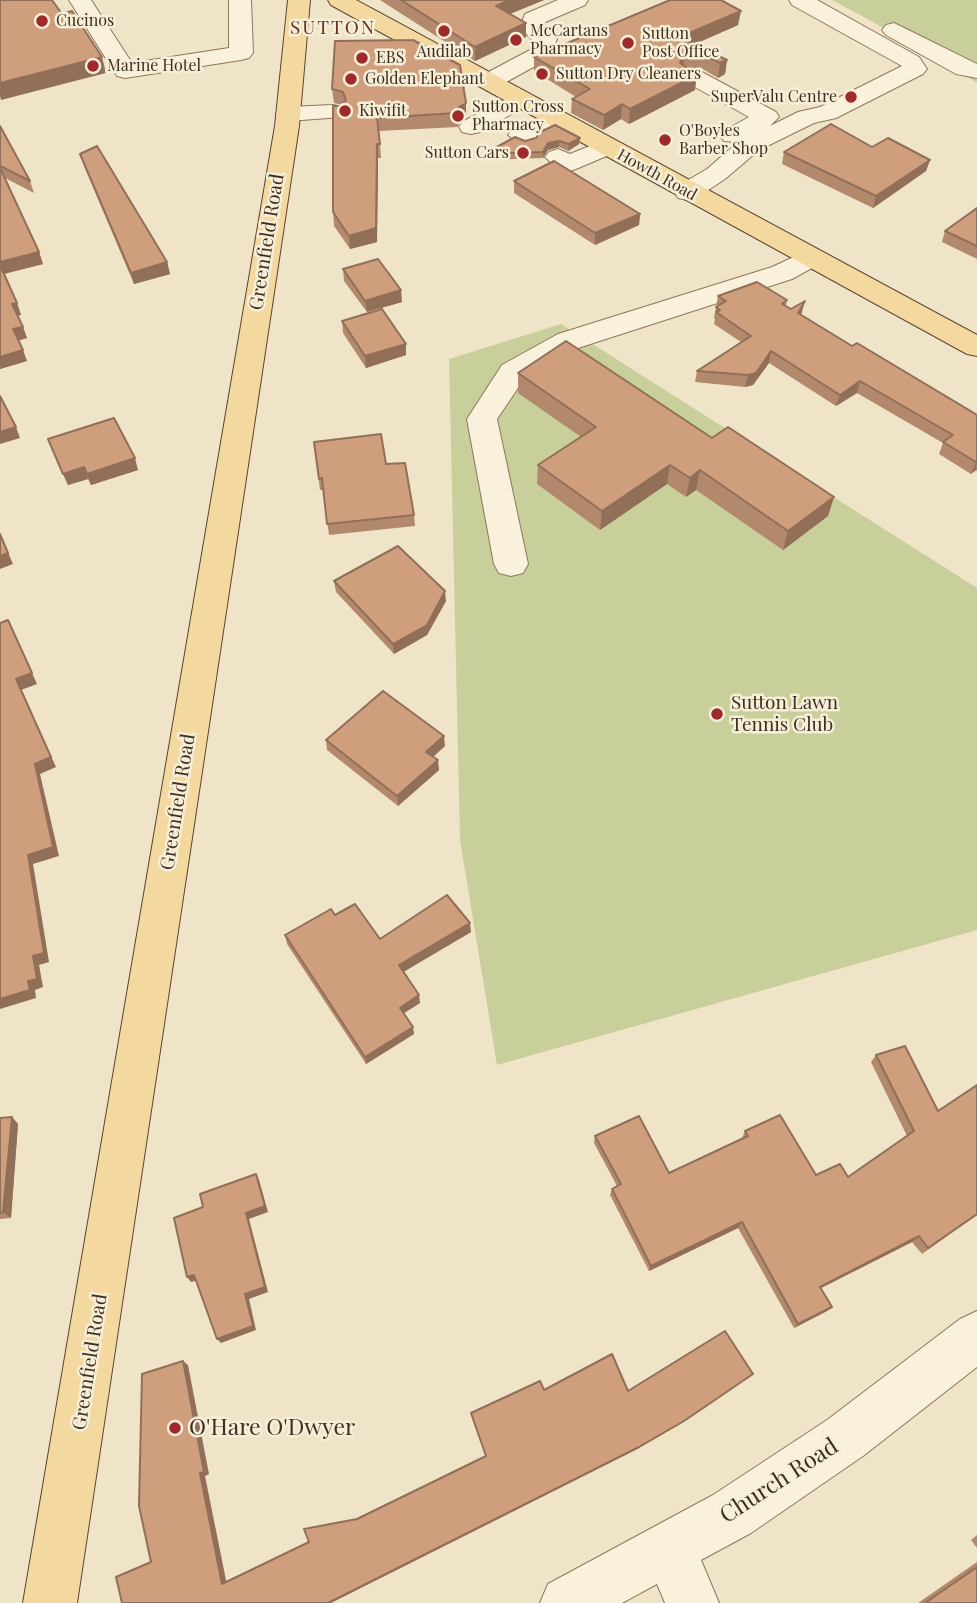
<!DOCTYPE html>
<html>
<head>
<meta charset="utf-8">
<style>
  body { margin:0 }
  canvas { display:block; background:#f0e4c8 }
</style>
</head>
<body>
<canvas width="977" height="1603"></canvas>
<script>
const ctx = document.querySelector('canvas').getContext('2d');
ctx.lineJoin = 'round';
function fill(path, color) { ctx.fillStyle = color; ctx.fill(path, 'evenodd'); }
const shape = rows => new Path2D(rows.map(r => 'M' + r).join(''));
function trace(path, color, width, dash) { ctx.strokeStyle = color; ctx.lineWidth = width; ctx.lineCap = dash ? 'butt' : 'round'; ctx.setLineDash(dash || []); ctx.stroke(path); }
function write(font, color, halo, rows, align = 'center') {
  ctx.font = font + ' "Playfair Display",serif'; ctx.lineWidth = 5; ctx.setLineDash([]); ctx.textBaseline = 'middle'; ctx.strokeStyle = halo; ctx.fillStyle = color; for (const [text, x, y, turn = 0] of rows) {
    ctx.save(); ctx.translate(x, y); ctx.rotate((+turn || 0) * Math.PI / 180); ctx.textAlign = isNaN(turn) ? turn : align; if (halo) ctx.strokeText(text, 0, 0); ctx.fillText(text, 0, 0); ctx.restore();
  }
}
fill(shape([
  [832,0,977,0,977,83,932,54],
  [561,324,977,588,977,930,497,1065,460,840,449,359]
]), '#c9cf9b');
const minor = shape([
  [69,0,91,0,132,63,229,48,229,0,251,0,253,53,249,58,241,60,125,78,117,76,69,0],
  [558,0,588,0,585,5,543,23,557,39,548,59,499,86,490,88,481,86,478,81,481,76,530,50,533,41,520,27,525,14,558,0],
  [789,0,817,0,919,57,927,69,923,74,836,118,814,123,759,150,725,179,696,198,687,200,678,198,674,192,678,186,707,169,738,142,724,141,720,136,724,131,749,117,684,81,680,76,684,71,692,69,700,71,776,112,779,117,770,126,798,112,820,107,902,66,792,5,789,0],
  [894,23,977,64,977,78,956,74,886,35,882,30,886,25,894,23],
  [520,92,529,94,532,99,529,104,480,132,471,134,462,132,459,127,462,122,520,92],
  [333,105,342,107,345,112,342,117,288,121,279,119,276,114,279,109,288,107,333,105],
  [555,111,564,113,567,118,564,123,538,136,535,142,526,145,517,142,508,135,512,130,555,111],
  [607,139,616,142,620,147,616,152,576,169,567,172,558,169,545,157,549,152,558,149,570,154,607,139],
  [811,249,821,251,825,257,821,263,792,279,578,348,524,379,497,419,528,564,523,573,511,576,499,573,494,564,467,419,502,365,558,334,772,267,811,249],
  [977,1311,977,1367,863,1456,751,1533,701,1560,719,1603,665,1603,657,1584,622,1603,540,1603,548,1584,713,1495,827,1420,960,1319,977,1311]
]);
const major = shape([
  [288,0,310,0,299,126,77,1603,23,1603,275,126,288,0],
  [328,0,356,0,977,335,977,356,967,354,331,5,328,0]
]);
trace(minor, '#8d765c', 2);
trace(major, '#5b4430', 2);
fill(minor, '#faf1dc');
fill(major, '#f3d9a0');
fill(shape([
  [380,0,544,0,510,14,526,37,475,61],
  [738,25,695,44,727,60,725,74,718,78,701,68,687,68,695,90,629,124,621,119,603,130,571,113,572,99,576,97,534,71,534,57],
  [332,89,466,103,466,117,460,121,457,127,379,131,381,158,378,158,377,242,350,249,334,226,333,212,342,105,334,103],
  [0,126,30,181,34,193,5,178,39,252,43,264,4,274,17,303,21,315,18,315,27,338,18,340,27,361,0,369],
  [580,138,579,144,568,151,559,147,548,150,543,158,484,160,484,154,525,141],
  [872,147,930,160,926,171,873,208,782,164,784,152],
  [80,154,167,262,170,274,134,284,84,166],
  [514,181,640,214,639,225,595,245,514,193],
  [977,208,977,259,942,242,945,231],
  [343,269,402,302,367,312,344,281],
  [718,296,787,300,786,306,791,309,802,312,801,315,852,346,977,415,977,471,976,470,971,474,939,454,943,443,857,393,836,406,769,363,753,385,745,387,695,382,697,371,741,342,714,324,715,319,714,318],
  [342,321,406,344,406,355,366,368,343,333],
  [518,373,712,438,834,497,828,516,783,550,696,490,686,497,667,484,600,530,537,484,538,465,581,437,518,393],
  [48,439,138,470,91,485,88,479,68,485],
  [314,442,386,464,414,515,415,526,329,535,323,490,320,490],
  [334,581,446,601,427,635,394,654,336,592],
  [326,740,445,746,433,757,439,770,398,806,327,750],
  [335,915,380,939,471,932,403,972,420,1003,404,1013,414,1034,366,1064,287,944,285,935],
  [876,1055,938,1111,977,1085,977,1215,922,1254,912,1242,821,1288,832,1307,827,1311,794,1328,738,1228,649,1271,610,1195,612,1189,617,1186,594,1143,595,1136,669,1173,742,1138,745,1131,816,1175,848,1177,907,1136,871,1062],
  [12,1117,18,1124,11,1218,0,1219,0,1118],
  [977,1535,977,1548,971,1540],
  [977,1562,977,1603,918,1603]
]), '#b2896c');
fill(shape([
  [510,0,544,0,495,20,496,6],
  [741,11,738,25,679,51,680,37],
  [526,23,526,37,475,61,475,47],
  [685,54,683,68,680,63],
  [102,57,106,73,1,100,0,96,0,83],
  [727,60,725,74,718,78,720,63],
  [697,75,695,90,629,124,630,109],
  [466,103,466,117,460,121,457,127,456,113,459,107],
  [622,104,621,119,603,130,604,115],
  [580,138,579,144,568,151,569,144],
  [559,141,559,147,548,150,543,158,543,152,548,143],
  [377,144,378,158,377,242,350,249,349,236],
  [930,160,926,171,873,208,876,196],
  [640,214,639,225,595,245,595,233],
  [39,252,43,264,3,274,0,262],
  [167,262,170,274,134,284,131,273],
  [401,290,402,302,367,312,365,301],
  [805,301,802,312,795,325,798,313],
  [17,303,21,315,17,316,12,304],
  [23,327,27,338,17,341,13,329],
  [406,344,406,355,366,368,365,356],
  [23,350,27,361,0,369,0,357],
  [771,351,769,363,753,385,745,387,748,375],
  [860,381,857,393,836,406,840,395],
  [16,427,20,438,0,444,0,432],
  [135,458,138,470,91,485,87,474],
  [977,461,976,470,971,474,976,462],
  [670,465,667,484,600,530,602,511],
  [84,467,88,479,68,485,63,474],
  [700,470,696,490,686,497,690,478],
  [834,497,828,516,783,550,788,531],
  [0,534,13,564,0,569],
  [445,591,446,601,427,635,394,654,393,644],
  [8,620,37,684,21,690,56,767,40,774,59,856,33,864,49,962,39,965,43,987,35,990,36,998,0,1009,0,999,28,981,33,956,28,855,35,764,16,679],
  [444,736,445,746,427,762,426,752],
  [438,760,439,770,398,806,397,796],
  [470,923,471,932,400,974,399,965],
  [419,995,420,1003,401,1015,400,1008],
  [413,1027,414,1034,366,1064,365,1057],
  [12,1117,18,1124,11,1218,3,1212],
  [256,1174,259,1180,268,1212,249,1219,268,1292,249,1299,256,1330,221,1343,217,1339,245,1294,246,1213],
  [742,1222,738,1228,649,1271,651,1266],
  [919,1236,912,1242,815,1291,820,1287],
  [194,1275,198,1280,191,1282,187,1277],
  [832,1307,827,1311,794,1328,798,1324],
  [183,1361,188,1365,209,1474,205,1476,227,1585,222,1584,200,1473],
  [753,1374,680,1424,637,1449,331,1603,328,1603]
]), '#916f58');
const building = shape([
  [0,0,52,0,62,14,72,11,102,57,0,83,0,0],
  [401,0,510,0,496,6,526,23,475,47,401,0],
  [670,0,721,0,741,11,680,37,727,60,720,63,703,54,685,54,680,63,697,75,630,109,622,104,604,115,572,99,590,89,534,57,670,0],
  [413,40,460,65,466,103,459,107,456,113,377,118,380,144,377,144,376,228,349,236,333,212,333,106,341,106,346,100,343,92,332,89,335,41,413,40],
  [831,124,872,147,888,138,930,160,876,196,784,152,831,124],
  [555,125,580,138,569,144,559,141,548,143,543,152,484,154,515,137,525,141,536,138,540,132,555,125],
  [0,126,30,181,0,166,0,126],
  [97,146,167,262,131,273,80,154,97,146],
  [554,161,640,214,595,233,514,181,554,161],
  [0,168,39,252,0,262,0,168],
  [977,208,977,246,945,231,977,208],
  [378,259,401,290,365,301,343,269,378,259],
  [0,265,17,303,12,304,23,327,13,329,23,350,0,357,0,265],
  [757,282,787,300,782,304,791,309,805,301,798,313,852,346,857,343,977,415,977,461,976,462,943,442,953,435,860,381,840,395,771,351,756,373,748,375,697,371,751,336,716,312,720,310,716,307,726,301,718,296,757,282],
  [382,309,406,344,365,356,342,321,382,309],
  [566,341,712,438,728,427,834,497,788,531,700,470,690,478,670,465,602,511,538,465,596,427,518,373,566,341],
  [0,396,16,427,0,432,0,396],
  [114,418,135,458,87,474,84,467,63,474,48,439,114,418],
  [381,434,386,464,405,463,414,515,327,524,322,478,319,479,314,442,381,434],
  [0,534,8,553,0,556,0,534],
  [398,546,445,591,427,625,393,644,334,581,398,546],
  [8,620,32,673,16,679,51,757,35,764,53,847,28,855,44,953,33,956,37,979,28,981,30,990,0,999,0,623,8,620],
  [383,691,444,736,426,752,438,760,397,796,326,740,383,691],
  [447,895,470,923,399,965,419,995,400,1008,413,1027,365,1057,285,935,331,909,335,915,355,904,380,939,447,895],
  [905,1046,938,1111,977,1085,977,1214,928,1248,919,1236,820,1287,832,1307,798,1324,742,1222,651,1266,612,1189,621,1184,595,1136,639,1116,669,1173,748,1136,745,1131,780,1115,816,1175,840,1164,848,1177,914,1131,876,1055,905,1046],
  [12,1117,3,1212,0,1213,0,1118,12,1117],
  [256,1174,265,1206,246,1213,265,1287,245,1294,253,1326,217,1339,194,1275,187,1277,174,1218,203,1207,200,1194,256,1174],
  [725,1331,753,1374,684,1421,639,1447,328,1603,122,1603,116,1577,151,1562,139,1506,142,1374,183,1361,204,1472,200,1473,222,1584,309,1542,304,1529,357,1519,486,1456,471,1413,540,1381,544,1390,612,1354,628,1391,725,1331],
  [977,1567,977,1603,925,1603,977,1567]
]);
fill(building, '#cf9f7d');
trace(building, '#916f58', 2);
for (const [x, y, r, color] of [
  [42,21,7,"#9e2a2b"],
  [444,31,7,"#9e2a2b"],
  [516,40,7,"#9e2a2b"],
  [628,43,7,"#9e2a2b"],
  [362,58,7,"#9e2a2b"],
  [93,66,7,"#9e2a2b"],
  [542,74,7,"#9e2a2b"],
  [351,79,7,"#9e2a2b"],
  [851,97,7,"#9e2a2b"],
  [345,111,7,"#9e2a2b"],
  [458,116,7,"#9e2a2b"],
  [665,140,7,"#9e2a2b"],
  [523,153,7,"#9e2a2b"],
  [717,714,7,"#9e2a2b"],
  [175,1428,7,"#9e2a2b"]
]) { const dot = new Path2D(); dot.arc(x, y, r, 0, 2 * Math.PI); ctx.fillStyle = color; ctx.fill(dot); trace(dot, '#f7eed8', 2.5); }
write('16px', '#3d2e20', '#f7eed8', [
  ["Cucinos",56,21],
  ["McCartans",530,31],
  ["Pharmacy",530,49],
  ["Sutton",642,34],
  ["Post Office",642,52],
  ["Audilab",444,52,"center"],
  ["EBS",376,58],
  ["Marine Hotel",107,66],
  ["Sutton Dry Cleaners",556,74],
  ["Golden Elephant",365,79],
  ["SuperValu Centre",837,97,"right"],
  ["Sutton Cross",472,107],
  ["Pharmacy",472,125],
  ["Kiwifit",359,111],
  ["O'Boyles",679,131],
  ["Barber Shop",679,149],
  ["Sutton Cars",509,153,"right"]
], 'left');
write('16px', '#3d2e20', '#f7eed8', [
  ["Howth Road",657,175,29]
]);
ctx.letterSpacing = '2px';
write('19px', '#6b2e1e', '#f7eed8', [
  ["SUTTON",333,28]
]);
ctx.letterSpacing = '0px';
write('19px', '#3d2e20', '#f7eed8', [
  ["Greenfield Road",267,242,-81],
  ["Greenfield Road",178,802,-81],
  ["Greenfield Road",90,1362,-81]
]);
write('19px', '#3d2e20', '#f7eed8', [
  ["Sutton Lawn",731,703],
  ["Tennis Club",731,725]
], 'left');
write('23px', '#3d2e20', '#f7eed8', [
  ["O'Hare O'Dwyer",189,1428]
], 'left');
write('23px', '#3d2e20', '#f7eed8', [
  ["Church Road",779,1481,-33]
]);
</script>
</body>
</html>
